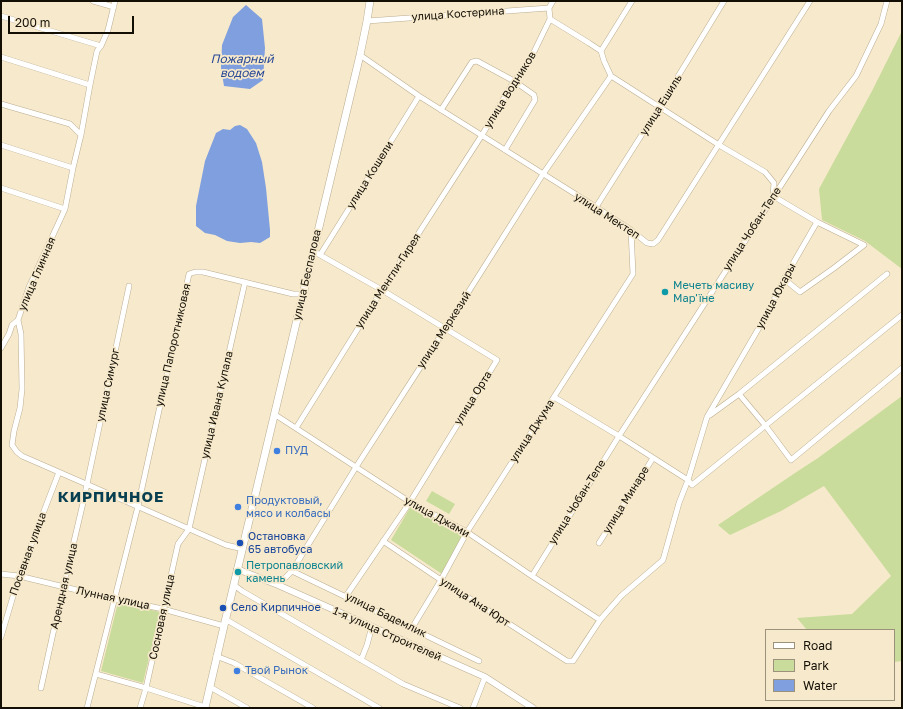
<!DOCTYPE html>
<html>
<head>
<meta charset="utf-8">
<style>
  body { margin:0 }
  #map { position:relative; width:903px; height:709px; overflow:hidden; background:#f7e9cc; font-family:"Golos Text",sans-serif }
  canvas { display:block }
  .frame { position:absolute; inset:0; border:2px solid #130f05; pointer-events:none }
  .legend { position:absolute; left:765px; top:629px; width:130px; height:72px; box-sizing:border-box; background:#f7e9cc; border:1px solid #9c927c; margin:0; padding:5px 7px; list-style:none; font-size:12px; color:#130f05 }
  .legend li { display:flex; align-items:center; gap:8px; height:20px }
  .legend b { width:20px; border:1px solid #9c927c }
  .scale { position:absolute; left:8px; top:16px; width:126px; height:18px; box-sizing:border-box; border:2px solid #130f05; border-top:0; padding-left:5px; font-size:12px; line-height:14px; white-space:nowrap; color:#130f05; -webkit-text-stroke:3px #f7e9cc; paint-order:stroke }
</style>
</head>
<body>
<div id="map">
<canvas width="903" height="709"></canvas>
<div class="frame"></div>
<ul class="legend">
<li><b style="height:5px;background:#fff"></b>Road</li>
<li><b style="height:11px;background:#c9dc9b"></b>Park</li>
<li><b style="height:11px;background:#7f9fdf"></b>Water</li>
</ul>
<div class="scale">200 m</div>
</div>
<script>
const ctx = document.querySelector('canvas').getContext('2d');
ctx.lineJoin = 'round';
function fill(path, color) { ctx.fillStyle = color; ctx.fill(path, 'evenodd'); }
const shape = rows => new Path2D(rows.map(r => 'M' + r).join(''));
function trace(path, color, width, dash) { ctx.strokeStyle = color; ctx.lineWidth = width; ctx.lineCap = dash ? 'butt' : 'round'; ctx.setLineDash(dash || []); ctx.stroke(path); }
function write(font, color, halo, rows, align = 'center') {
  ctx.font = font + ' "Golos Text",sans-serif'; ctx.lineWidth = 3.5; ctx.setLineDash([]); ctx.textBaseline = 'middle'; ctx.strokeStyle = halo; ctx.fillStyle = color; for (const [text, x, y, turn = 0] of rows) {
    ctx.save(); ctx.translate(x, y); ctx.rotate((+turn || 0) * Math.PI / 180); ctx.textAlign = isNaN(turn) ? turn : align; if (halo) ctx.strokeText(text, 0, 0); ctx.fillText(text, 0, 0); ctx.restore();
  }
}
fill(shape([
  [902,31,902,269,865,241,822,220,819,189,872,91],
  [902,396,902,661,894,662,894,630,807,630,797,618,852,614,891,576,824,486,781,511,730,535,718,525,798,471,818,458],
  [432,491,455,504,449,514,426,501],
  [411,506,459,531,462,539,442,574,391,540],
  [118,602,160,612,143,683,101,671]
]), '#c9dc9b');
fill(shape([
  [246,5,262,19,265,48,263,80,250,89,224,86,221,68,222,45,233,17],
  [240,125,247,129,256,143,262,162,266,188,270,230,270,237,260,243,251,242,240,243,227,241,215,235,205,233,196,226,196,206,205,161,216,133,223,129,230,130,235,126]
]), '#7f9fdf');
const minor = shape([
  [93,1,114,7],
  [115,1,108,30,101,46,97,51,90,85,81,135,73,168,65,209,29,287,18,320,21,334,22,389,20,408,14,431,12,445,17,452,22,456,226,545,243,549],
  [1,16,101,46],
  [367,21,549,8],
  [601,51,632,1],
  [360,55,419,96,596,207,631,230,647,243,653,244,658,240,810,1],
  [1,57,90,85],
  [1,104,70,124,81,135],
  [441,110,472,62,477,61,514,81,534,95,535,100,505,150],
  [1,145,73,168],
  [1,188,65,209],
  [596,207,660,106,724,1],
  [313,251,382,290,497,360,410,502,346,596],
  [320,255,370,175,419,96],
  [784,279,800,292,834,268,864,245,817,222],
  [1,348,9,334,12,325,18,320],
  [739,394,765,425,791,460,902,368],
  [554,397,619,436,688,480,692,485,902,315],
  [274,414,410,502,467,532,532,576,600,620],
  [710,415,739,394,887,274],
  [296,428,382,290,482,135,514,81,530,60,550,19,549,8,553,1],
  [383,541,441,580,567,661,573,661,600,620,621,596,663,560,679,503,688,480,707,417,767,314,784,279,817,222,773,196,774,183,765,172,719,145,611,76,604,61,601,51,589,43,550,19],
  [599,543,653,458],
  [292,571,479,661],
  [1,574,19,576,114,599,163,609,224,626],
  [532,576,619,436,829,111,856,76,881,24,887,1],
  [234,585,242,591,403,684,460,708],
  [278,585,292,571,356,467,445,329,543,174,611,76],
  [225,619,379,708],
  [412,628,441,580,467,532,633,274,631,230],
  [1,637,19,576,59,472],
  [216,656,234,663,313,708],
  [361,660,367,645,372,626],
  [96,674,146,688,205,707],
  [210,687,247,708],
  [41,688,63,588,83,503,129,286],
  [87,708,138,506,189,274,195,272,203,272,293,294,303,294],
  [140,708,146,688,178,544,189,529,245,282],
  [473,708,485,677]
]);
const tertiary = shape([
  [237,569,278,585,485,677,533,708]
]);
const secondary = shape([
  [205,708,224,626,360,55,367,21,370,1]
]);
trace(minor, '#bbad91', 6);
trace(tertiary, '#bbad91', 7);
trace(secondary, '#bbad91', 8);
trace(minor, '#fff', 5);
trace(tertiary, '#fff', 6);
trace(secondary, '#fff', 7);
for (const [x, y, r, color] of [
  [665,292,4,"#0f9aa8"],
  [277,451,4,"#3f7fe0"],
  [238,507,4,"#3f7fe0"],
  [240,543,4,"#1a4fb4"],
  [238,572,4,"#0f9aa8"],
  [223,608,4,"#1a4fb4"],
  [237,671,4,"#3f7fe0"]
]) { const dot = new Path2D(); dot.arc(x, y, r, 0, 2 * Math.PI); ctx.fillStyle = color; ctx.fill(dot); trace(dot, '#f7e9cc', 1.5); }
write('11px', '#130f05', '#f7e9cc', [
  ["улица Костерина",458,14,-4],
  ["улица Водников",510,90,-58],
  ["улица Ешиль",661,105,-58],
  ["улица Кошели",370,175,-58],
  ["улица Мектеп",607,216,33],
  ["улица Чобан-Тепе",752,229,-57],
  ["улица Глинная",37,274,-67],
  ["улица Беспалова",307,275,-77],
  ["улица Менгли-Гирея",388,281,-57],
  ["улица Юкары",776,296,-62],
  ["улица Меркезий",444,330,-57],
  ["улица Папоротниковая",173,345,-77],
  ["улица Симург",108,385,-78],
  ["улица Орта",473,398,-58],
  ["улица Ивана Купала",217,405,-77],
  ["улица Джума",532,431,-57],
  ["улица Минаре",626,500,-58],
  ["улица Чобан-Тепе",577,502,-58],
  ["улица Джами",437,517,29],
  ["Посевная улица",28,554,-70],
  ["Арендная улица",64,586,-77],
  ["Лунная улица",113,598,12],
  ["улица Ана Юрт",475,602,33],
  ["улица Бадемлик",386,615,26],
  ["Сосновая улица",162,617,-78],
  ["1-я улица Строителей",387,634,24]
]);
write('11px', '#0d838f', '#f7e9cc', [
  ["Мечеть масиву",673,286],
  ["Мар'їне",673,299],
  ["Петропавловский",246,566],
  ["камень",246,579]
], 'left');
write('11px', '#366cbe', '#f7e9cc', [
  ["ПУД",285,451],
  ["Продуктовый,",246,501],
  ["мясо и колбасы",246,514],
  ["Твой Рынок",245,671]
], 'left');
write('11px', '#164399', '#f7e9cc', [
  ["Остановка",248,537],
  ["65 автобуса",248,550],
  ["Село Кирпичное",231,608]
], 'left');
write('italic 12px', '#284996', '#f7e9cc', [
  ["Пожарный",242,59],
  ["водоем",242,73]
]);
ctx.letterSpacing = '1px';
write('bold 15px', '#094051', '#f7e9cc', [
  ["КИРПИЧНОЕ",111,497]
]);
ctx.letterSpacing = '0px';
</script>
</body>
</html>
